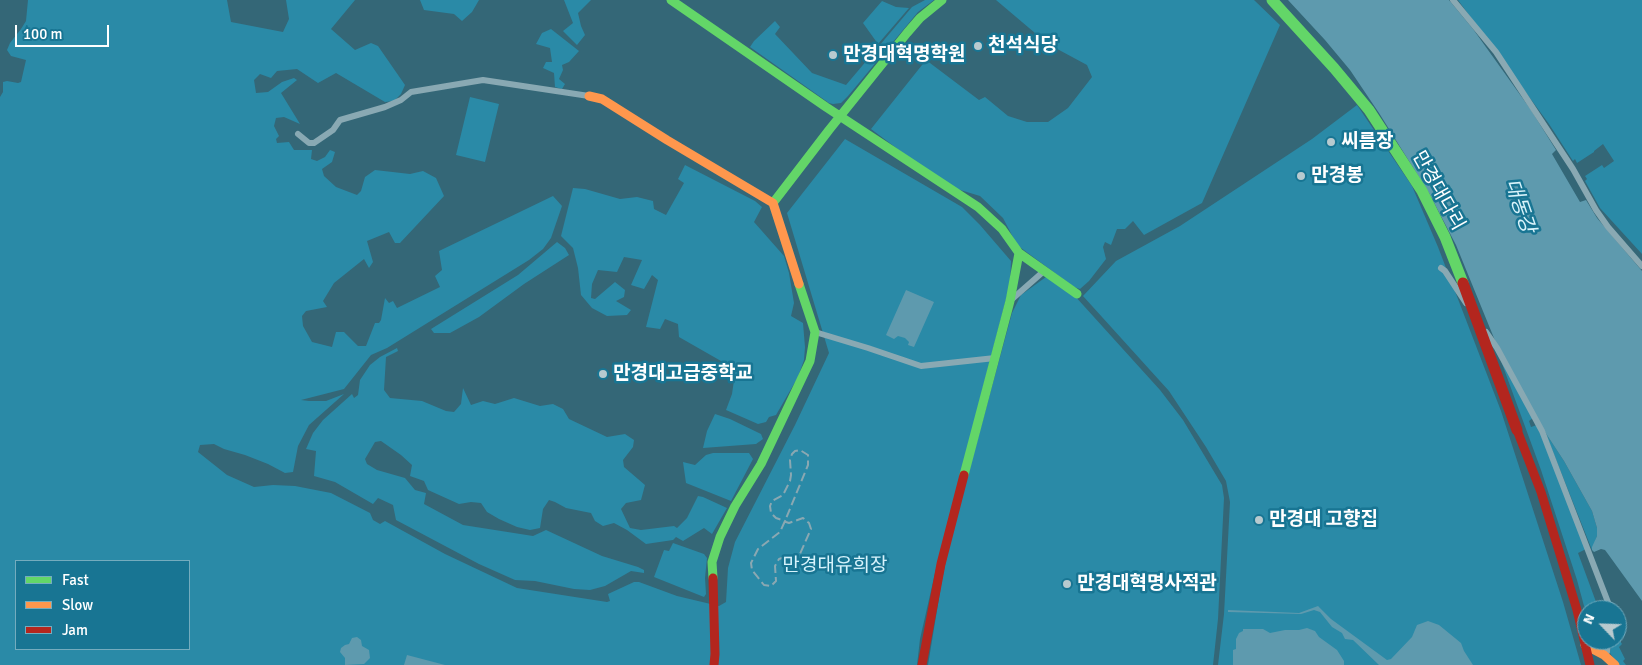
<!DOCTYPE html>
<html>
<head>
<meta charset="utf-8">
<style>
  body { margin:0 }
  #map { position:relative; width:1642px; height:665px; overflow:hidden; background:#346777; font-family:Signika,sans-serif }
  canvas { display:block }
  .legend { position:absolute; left:15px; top:560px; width:175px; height:90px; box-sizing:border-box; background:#187593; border:1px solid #74acbe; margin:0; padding:6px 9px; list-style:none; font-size:15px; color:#fff }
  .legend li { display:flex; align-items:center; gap:10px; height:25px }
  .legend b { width:25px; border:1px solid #74acbe }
  .north { position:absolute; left:1577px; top:600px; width:50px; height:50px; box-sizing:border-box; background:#187593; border:1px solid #74acbe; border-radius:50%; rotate:294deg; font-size:14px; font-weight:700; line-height:20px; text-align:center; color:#fff }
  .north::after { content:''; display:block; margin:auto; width:18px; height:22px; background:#b8cacf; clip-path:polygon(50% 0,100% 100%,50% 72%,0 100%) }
  .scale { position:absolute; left:15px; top:25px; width:94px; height:22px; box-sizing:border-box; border:2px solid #fff; border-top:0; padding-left:6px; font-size:15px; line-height:18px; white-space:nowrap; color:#fff; -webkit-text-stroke:4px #187593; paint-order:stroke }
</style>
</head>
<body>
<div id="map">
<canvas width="1642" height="665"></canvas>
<ul class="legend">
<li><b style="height:6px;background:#63d668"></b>Fast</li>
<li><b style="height:6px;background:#ff974d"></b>Slow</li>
<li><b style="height:6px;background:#b3261e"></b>Jam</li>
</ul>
<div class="north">N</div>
<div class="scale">100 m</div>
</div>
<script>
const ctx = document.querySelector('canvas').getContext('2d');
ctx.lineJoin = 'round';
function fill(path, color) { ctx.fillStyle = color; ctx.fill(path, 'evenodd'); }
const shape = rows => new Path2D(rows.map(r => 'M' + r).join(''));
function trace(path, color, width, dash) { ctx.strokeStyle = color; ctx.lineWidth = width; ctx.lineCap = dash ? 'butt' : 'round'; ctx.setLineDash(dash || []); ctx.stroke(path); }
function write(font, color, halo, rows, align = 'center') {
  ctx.font = font + ' Signika,"Noto Sans KR",sans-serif'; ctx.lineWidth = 5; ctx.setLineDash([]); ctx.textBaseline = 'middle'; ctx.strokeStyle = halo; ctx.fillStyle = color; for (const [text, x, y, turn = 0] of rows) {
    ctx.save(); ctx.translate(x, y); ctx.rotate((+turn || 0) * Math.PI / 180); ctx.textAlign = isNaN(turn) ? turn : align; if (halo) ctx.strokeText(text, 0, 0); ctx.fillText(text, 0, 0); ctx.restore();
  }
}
fill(shape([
  [28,0,227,0,231,22,283,32,289,19,286,0,355,0,331,29,355,50,371,43,378,46,405,85,401,94,394,101,385,102,336,73,318,83,297,69,277,71,271,78,260,74,254,80,256,93,268,92,282,82,294,78,297,80,281,93,300,124,284,117,276,118,274,126,279,136,276,139,277,143,289,142,294,150,312,150,311,159,317,161,325,157,330,150,335,152,332,162,322,169,324,176,336,187,357,195,361,191,365,177,375,170,410,174,423,171,436,178,444,196,400,243,395,243,389,232,367,241,373,262,369,268,364,259,334,283,323,301,327,307,306,311,302,316,303,326,312,342,332,347,336,332,344,332,358,346,366,346,375,323,379,323,381,320,385,298,389,303,393,301,397,308,440,287,435,276,442,270,439,251,553,196,562,206,551,238,543,249,529,260,387,348,371,355,344,389,301,400,309,401,326,401,344,394,309,425,298,446,293,472,285,473,268,464,245,455,224,449,214,444,200,445,198,452,227,475,254,487,273,485,295,486,331,493,370,513,373,520,380,524,385,521,445,554,517,588,607,602,610,601,608,594,634,582,639,582,677,596,719,606,726,602,728,568,735,542,795,425,829,353,787,213,845,139,962,207,980,225,1011,261,1010,284,938,560,920,639,917,665,0,665,0,97,3,92,3,82,7,81,18,83,21,82,26,60,11,56,7,50,10,43,21,29,26,21],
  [16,561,189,561,189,649,16,649],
  [420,0,479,0,472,12,462,21,454,14,424,10],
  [564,0,591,0,578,13,581,26,585,35,577,45,563,31,573,23],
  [925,0,934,0,918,12,848,96,841,103,833,104,829,103,750,47,754,41,775,21,780,27,775,34,812,73,846,85,912,7],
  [996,0,1254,0,1280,25,1202,203,1144,235,1133,221,1125,229,1117,229,1111,245,1105,242,1103,247,1106,259,1089,281,1080,289,1074,287,1017,245,1003,218,980,196,957,189,919,165,871,129,926,60,979,100,985,97,1008,116,1027,122,1048,122,1068,108,1092,77,1087,65,1048,44],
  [1458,0,1642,0,1642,254,1600,208,1585,181,1587,179,1585,176,1602,165,1604,168,1614,161,1603,144,1594,151,1594,152,1577,163,1575,159,1573,161,1549,124],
  [882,1,896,7,909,8,878,44,863,23],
  [551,29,579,51,569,62,562,65,563,70,559,79,565,84,562,89,555,87,554,73,543,68,546,62,552,62,550,48,536,44,542,33],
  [470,97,499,104,485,162,456,155],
  [1357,105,1412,186,1438,247,1501,411,1563,602,1581,665,1218,665,1224,614,1230,502,1226,481,1206,447,1169,391,1083,296,1116,261,1180,226,1312,139],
  [685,165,755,201,762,207,754,222,784,256,789,273,794,303,791,316,803,323,805,347,804,360,798,377,776,415,769,417,766,422,758,424,726,410,732,394,735,373,721,361,679,337,678,324,665,319,660,329,646,327,658,280,652,275,644,289,631,285,642,260,624,257,617,272,598,270,592,284,591,298,595,299,615,282,625,290,624,297,616,301,631,310,627,315,607,316,592,308,581,295,578,268,573,248,561,236,573,188,585,189,620,199,637,197,653,201,654,209,666,215,684,183,678,179],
  [557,242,565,248,569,255,524,284,479,317,450,333,434,333,431,329,518,275],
  [1046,277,1074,295,1160,390,1183,420,1222,485,1224,498,1218,619,1213,665,928,665,942,580,950,541,1012,313,1021,295],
  [397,348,398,351,386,357,384,390,390,398,422,401,446,411,454,412,461,404,463,388,471,405,483,401,495,404,514,398,540,406,553,404,563,409,569,419,607,437,625,434,634,440,633,447,623,460,624,467,645,485,641,500,626,503,621,509,630,528,641,530,674,526,677,528,687,518,698,496,703,497,727,508,712,534,704,528,683,541,676,537,673,540,646,544,627,530,614,523,603,526,595,521,591,513,566,508,555,502,549,500,543,509,540,528,530,530,517,527,499,519,487,512,481,503,471,502,459,504,428,490,424,481,410,476,412,465,401,455,381,441,375,442,365,459,367,464,377,470,405,478,415,490,426,493,424,504,463,525,533,536,546,530,602,556,638,567,644,570,644,573,631,571,605,586,590,590,574,589,535,581,515,580,479,564,396,520,393,505,378,498,373,504,335,482,314,476,316,451,306,449,313,433,323,420,352,394,354,398,358,395,360,380,370,365,380,357],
  [1501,361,1533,418,1529,421,1531,427,1537,425,1586,549,1578,553,1599,610,1587,610,1587,617,1577,580,1541,470],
  [715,414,730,419,761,434,763,439,756,444,703,448,707,431],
  [1545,432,1564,461,1592,511,1597,528,1597,536,1592,550],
  [713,453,749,453,753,459,731,501,686,483,683,462,695,465,706,455],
  [673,543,704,554,707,558,705,578,706,594,704,597,654,577,664,550,669,551],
  [1617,619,1621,622,1618,638,1622,644,1619,647,1625,659,1623,661,1626,665,1618,665,1610,653,1611,640,1617,640]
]), '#2a8aa7');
fill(shape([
  [1288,0,1449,0,1473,29,1531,110,1556,150,1552,154,1580,202,1586,200,1597,218,1642,271,1642,601,1608,554,1605,550,1601,549,1594,552,1592,550,1592,547,1597,536,1597,528,1592,511,1564,461,1545,432,1496,343,1456,245,1429,193,1379,113,1350,70,1325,40],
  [906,290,934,302,914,347,908,345,909,342,905,338,898,336,894,339,886,335],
  [1318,606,1331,619,1387,660,1391,659,1412,637,1417,625,1428,621,1439,625,1461,643,1464,651,1473,665,1379,665,1353,640,1345,639,1342,633,1332,627,1320,612,1314,610,1301,614,1228,612,1228,610,1299,613],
  [1307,628,1315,631,1319,637,1337,650,1344,661,1344,665,1233,665,1233,650,1236,649,1236,639,1239,633,1243,631,1243,629,1263,629,1270,633,1285,630,1299,630],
  [357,637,361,640,362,646,369,650,370,658,364,664,345,665,345,658,340,652,341,648,345,645,349,644,352,638],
  [407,655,445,665,404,665]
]), '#5e9aae');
trace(shape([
  [1453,0,1496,52,1573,169,1596,210,1608,227,1642,266],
  [298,134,309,143,314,143,333,130,340,120,385,107,401,100,411,92,483,80,589,96],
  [1441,268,1445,271,1466,303],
  [1011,300,1044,271],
  [815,332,868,348,921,366,995,358],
  [1486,332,1497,348,1542,431,1611,610],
  [1604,655,1607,652,1608,640]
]), '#89a9b3', 6);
trace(shape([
  [671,0,826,107,978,207,1002,229,1019,253,1077,294],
  [773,203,829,130,907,33,920,18,942,0],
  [964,475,1010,301,1019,253],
  [713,578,712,562,720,537,735,506,761,464,810,361,815,332,799,284]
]), '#63d668', 9);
trace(shape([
  [589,96,602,99,667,140,773,203,799,284],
  [1585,645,1604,655,1615,665]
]), '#ff974d', 9);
trace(shape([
  [1517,430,1541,492,1577,610,1590,665],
  [713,578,715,654,714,665],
  [922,665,941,564,964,475]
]), '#b3261e', 9);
trace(shape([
  [785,521,780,532,758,549,751,563,752,570,764,585,771,586,776,581,775,566,779,559,785,557,796,558,799,556,811,529,809,523,803,518,789,523,786,522,785,521,776,518,771,513,770,506,772,501,783,495,790,481,791,475,790,460,792,454,795,451,800,450,808,455,808,465,785,521]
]), '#8aa8b2', 2, [9, 4]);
trace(shape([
  [1272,0,1334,68,1369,110,1422,191,1445,237,1463,283]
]), '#63d668', 11);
trace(shape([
  [1463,283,1517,430]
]), '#b3261e', 11);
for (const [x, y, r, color] of [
  [978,46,5,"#b8cacf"],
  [833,55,5,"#b8cacf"],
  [1331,142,5,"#b8cacf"],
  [1301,176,5,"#b8cacf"],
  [603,374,5,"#b8cacf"],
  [1259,520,5,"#b8cacf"],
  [1067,584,5,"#b8cacf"]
]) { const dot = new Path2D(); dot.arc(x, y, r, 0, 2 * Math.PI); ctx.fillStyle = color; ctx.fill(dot); trace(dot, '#187593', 2); }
write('bold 19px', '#fff', '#187593', [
  ["천석식당",988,46],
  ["만경대혁명학원",843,55],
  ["씨름장",1341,142],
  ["만경봉",1311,176],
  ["만경대고급중학교",613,374],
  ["만경대 고향집",1269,520],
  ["만경대혁명사적관",1077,584]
], 'left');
write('19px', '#fff', '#187593', [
  ["만경대다리",1438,191,61]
]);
write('19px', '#d6f3fc', '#187593', [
  ["만경대유희장",835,566]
]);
write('italic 20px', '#daf4fb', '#187593', [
  ["대동강",1519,206,71]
]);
</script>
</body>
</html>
